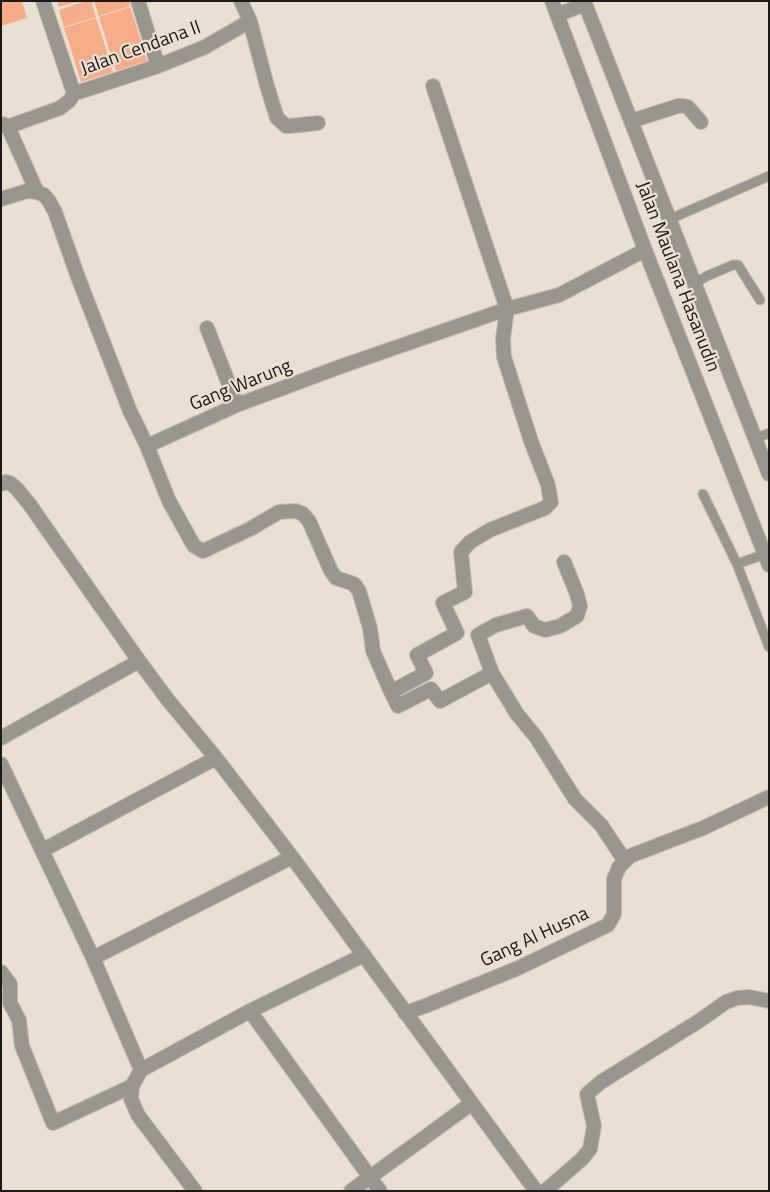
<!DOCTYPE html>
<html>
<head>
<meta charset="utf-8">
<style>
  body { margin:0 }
  #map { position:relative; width:770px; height:1192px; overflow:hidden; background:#e9dfd2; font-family:"Titillium Web",sans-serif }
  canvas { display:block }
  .frame { position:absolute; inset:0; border:2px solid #1d1914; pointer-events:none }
</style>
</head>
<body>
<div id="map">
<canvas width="770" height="1192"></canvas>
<div class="frame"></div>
</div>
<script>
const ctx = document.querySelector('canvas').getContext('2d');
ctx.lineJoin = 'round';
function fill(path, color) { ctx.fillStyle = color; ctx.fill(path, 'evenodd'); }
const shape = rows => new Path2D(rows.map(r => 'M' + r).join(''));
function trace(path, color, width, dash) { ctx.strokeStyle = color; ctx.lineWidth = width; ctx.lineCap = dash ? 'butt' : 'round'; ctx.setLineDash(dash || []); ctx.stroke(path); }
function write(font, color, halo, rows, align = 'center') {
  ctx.font = font + ' "Titillium Web",sans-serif'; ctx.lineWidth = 4.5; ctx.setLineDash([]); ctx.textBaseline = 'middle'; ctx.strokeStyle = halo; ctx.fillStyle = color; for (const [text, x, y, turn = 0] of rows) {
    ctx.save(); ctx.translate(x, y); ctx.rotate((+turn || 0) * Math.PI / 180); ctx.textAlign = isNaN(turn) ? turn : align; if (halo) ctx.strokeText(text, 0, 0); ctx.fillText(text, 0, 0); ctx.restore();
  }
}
fill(shape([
  [1,1,22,1,27,18,1,26],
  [57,1,77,1,77,2,59,7],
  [86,1,91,1,96,17,64,27,59,10],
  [94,1,129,1,130,6,99,16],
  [130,7,136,25,118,30,136,25,147,61,116,71,99,17],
  [96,18,102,36,70,46,64,28],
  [102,36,113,72,81,82,70,46]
]), '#f5ac87');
const service = shape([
  [670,219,769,176],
  [695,283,707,276,733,265,738,265,760,300],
  [755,439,769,433],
  [703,494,737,564,769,647],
  [737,564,765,554]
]);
const minor = shape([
  [43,1,72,88,79,92,158,66,205,47,250,21],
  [138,1,158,66],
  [241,1,250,21,267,86,277,118,286,126,290,126,318,123],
  [631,121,678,106,683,106,688,107,701,122],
  [1,124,3,124,9,129,37,192],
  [7,127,60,108,69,101,76,91],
  [1,199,27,191,37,192,44,195,49,201,55,212,79,280,130,411,147,446,169,501,194,546,203,551,250,529,279,512,296,511,303,514,309,521,331,571,336,578,354,584,359,591,370,628,373,651,391,692,426,673,417,655,457,633,443,603,465,592,461,552,470,542,490,530,545,508,551,502,548,485,531,441,504,357,503,339,507,309,433,86],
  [207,328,237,405],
  [147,446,237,405,342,366,507,309,559,295,645,250],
  [1,484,6,482,10,483,17,489,30,505,139,661,168,700,216,758,292,857,536,1191],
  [564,562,577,594,580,606,577,616,560,626,545,630,534,626,527,616,496,625,478,635,492,673,517,714,536,737,575,799,601,825,625,861],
  [391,692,398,706,431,689,440,701,492,673],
  [1,738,139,661],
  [1,764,93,958,141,1070],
  [43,850,216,758],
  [93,958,292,857],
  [1,972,10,984,10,1003,19,1020,22,1046,53,1123,132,1086],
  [250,1011,380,1191],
  [405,1013,425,1006,516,969,608,925,614,914,614,879,619,867,630,856,703,828,769,797],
  [195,1191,138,1115,131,1099,132,1086,141,1070,250,1011,364,955],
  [351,1191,472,1103],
  [545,1191,582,1159,590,1149,594,1126,587,1094,601,1082,699,1021,726,1002,737,998,749,997,769,1001]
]);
const tertiary = shape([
  [552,1,645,250,769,565],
  [584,1,769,474],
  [557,15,585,4]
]);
trace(service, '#c4bbb0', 11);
trace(minor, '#c4bbb0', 16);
trace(tertiary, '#c4bbb0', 16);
trace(service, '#999690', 9);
trace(minor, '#999690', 14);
trace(tertiary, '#999690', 14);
write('19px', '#1d1914', '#e9dfd2', [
  ["Jalan Cendana II",141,49,-20],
  ["Jalan Maulana Hasanudin",677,277,69],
  ["Gang Warung",241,386,-22],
  ["Gang Al Husna",535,938,-25]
]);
</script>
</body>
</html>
